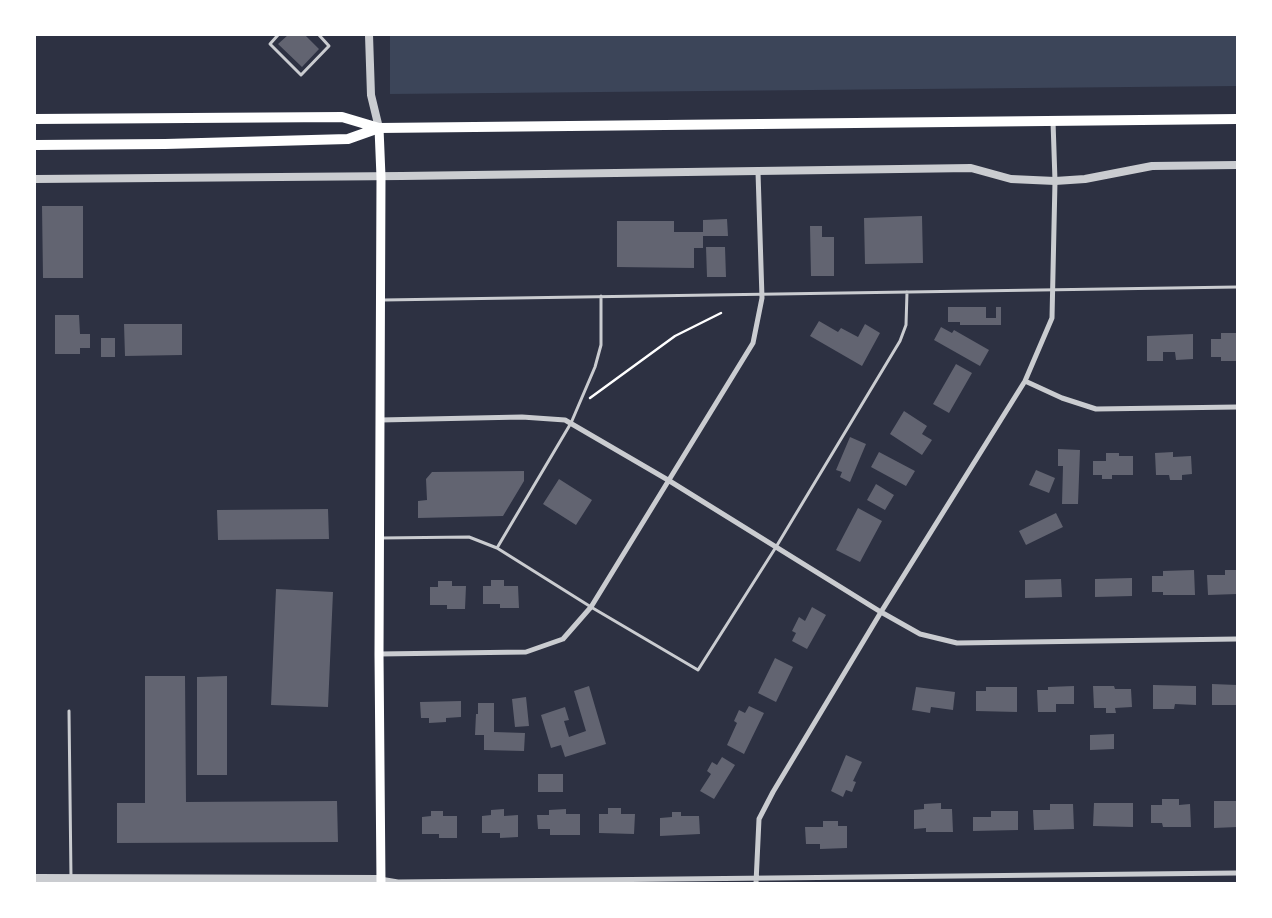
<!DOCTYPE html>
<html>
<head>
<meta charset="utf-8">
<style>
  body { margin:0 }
  #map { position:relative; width:1272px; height:918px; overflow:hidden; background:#2d3142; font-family:Poppins,sans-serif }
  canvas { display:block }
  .frame { position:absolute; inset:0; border:36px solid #fff; pointer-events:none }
</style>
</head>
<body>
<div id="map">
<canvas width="1272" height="918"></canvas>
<div class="frame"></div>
</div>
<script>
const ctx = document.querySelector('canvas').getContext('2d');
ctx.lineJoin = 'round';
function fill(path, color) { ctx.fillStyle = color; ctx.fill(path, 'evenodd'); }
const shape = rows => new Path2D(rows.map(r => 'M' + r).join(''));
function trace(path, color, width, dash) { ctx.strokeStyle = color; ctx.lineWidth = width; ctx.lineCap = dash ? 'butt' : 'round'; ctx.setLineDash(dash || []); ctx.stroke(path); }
fill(shape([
  [390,35,1237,35,1237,86,390,94]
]), '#3c4559');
fill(shape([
  [288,35,305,35,319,49,302,67,278,44],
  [42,206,83,206,83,278,43,278],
  [922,216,923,263,865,264,864,218],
  [727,219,728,236,703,236,703,248,694,248,694,268,617,267,617,221,674,221,674,232,703,232,703,220],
  [810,226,822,226,822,237,834,237,834,276,811,276],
  [706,247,725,247,726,277,707,277],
  [948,307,986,307,986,318,996,318,996,307,1001,307,1001,325,960,325,960,322,948,322],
  [55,315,79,315,80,334,90,334,90,348,80,348,80,354,55,354],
  [819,321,838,332,841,328,858,337,865,324,880,333,862,366,810,336],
  [124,324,182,324,182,355,125,356],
  [941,327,952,333,954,330,989,350,980,366,934,340],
  [1221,333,1237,333,1237,361,1221,361,1221,357,1211,357,1211,339,1221,339],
  [1193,334,1193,359,1176,360,1175,352,1163,352,1163,361,1147,361,1147,336],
  [101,338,115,338,115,357,101,357],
  [956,364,972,373,949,413,933,404],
  [904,411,927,426,922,434,932,440,922,455,890,434],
  [850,437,866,444,850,482,840,477,842,472,836,470],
  [1058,449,1080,450,1078,504,1062,504,1063,466,1058,466],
  [879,452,915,471,906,486,871,467],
  [1173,452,1173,457,1191,456,1192,474,1182,475,1182,480,1170,480,1169,475,1156,475,1155,453],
  [1106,453,1119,453,1119,456,1133,456,1133,475,1112,475,1112,479,1102,479,1102,475,1093,475,1093,461,1106,461],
  [1036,470,1055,478,1049,493,1029,485],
  [524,471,524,481,503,516,418,518,418,501,427,500,426,479,432,472],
  [559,479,592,500,576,525,543,504],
  [876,484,894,495,885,510,867,500],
  [858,508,882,521,860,562,836,550],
  [328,509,329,539,218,540,217,510],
  [1056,513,1063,527,1026,545,1019,531],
  [1194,570,1195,595,1163,595,1163,592,1152,592,1152,576,1163,576,1163,571],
  [1225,570,1237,570,1237,594,1208,595,1207,575,1225,575],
  [1132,578,1132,596,1095,597,1095,579],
  [1061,579,1062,597,1025,598,1025,580],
  [491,580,504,580,504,586,518,586,519,608,500,608,500,604,483,604,483,586,491,586],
  [438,581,452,581,452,586,466,586,465,609,447,609,447,605,430,605,430,587,438,587],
  [276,589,333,592,328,707,271,705],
  [812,607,826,615,807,649,792,641,796,633,792,631,799,617,805,621],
  [775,658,793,667,776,702,758,693],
  [145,676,185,676,186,802,337,801,338,842,117,843,117,803,145,803],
  [227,676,227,775,197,775,197,677],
  [1212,684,1237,685,1237,705,1212,705],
  [1153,685,1196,686,1196,705,1175,704,1174,709,1153,709],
  [589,686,606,744,565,757,561,745,551,748,541,715,565,707,569,720,564,721,569,737,586,731,574,691],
  [1074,686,1074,704,1056,704,1056,712,1038,712,1037,690,1048,690,1048,687],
  [1093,686,1114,686,1115,689,1131,689,1132,707,1115,708,1116,713,1106,713,1106,708,1094,708],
  [916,687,955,692,953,710,931,707,930,713,912,710],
  [986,687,1017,687,1017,712,976,711,976,691,986,691],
  [526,697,529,726,515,727,512,699],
  [461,701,461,717,446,718,446,722,429,723,429,718,421,718,420,702],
  [478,703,494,703,494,732,525,733,524,751,484,750,484,735,475,735,476,714,478,714],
  [749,706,764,713,744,754,727,745,737,723,734,721,739,710,745,713],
  [1114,734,1114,749,1090,750,1090,735],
  [846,755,862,762,853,781,856,782,852,792,846,790,843,797,831,791],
  [722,757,735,765,714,799,700,791,711,774,707,771,712,762,717,765],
  [538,774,563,774,563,792,538,792],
  [1162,799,1179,799,1179,805,1190,804,1191,827,1163,827,1162,823,1151,823,1151,805,1162,805],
  [1214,801,1237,801,1237,827,1214,828],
  [941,803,941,809,952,809,953,832,926,832,926,828,914,829,914,810,924,809,924,804],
  [1094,803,1133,803,1133,827,1093,826],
  [1050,804,1073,804,1074,829,1034,830,1033,810,1050,810],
  [608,808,621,808,621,814,635,814,634,834,599,833,599,814,608,814],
  [504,809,504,816,518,815,518,837,500,838,500,833,482,833,482,816,491,815,491,810],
  [566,809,566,814,580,814,580,835,550,835,550,829,538,829,537,815,549,815,549,810],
  [431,811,443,811,443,816,457,816,457,838,439,838,439,834,422,834,422,817,431,816],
  [991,811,1018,811,1018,830,973,831,973,817,991,817],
  [672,812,681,812,681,816,699,816,700,834,660,836,660,818,672,817],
  [823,821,838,821,838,826,847,826,847,848,820,849,820,844,806,844,805,827,823,827]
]), '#626471');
trace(shape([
  [590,398,675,336,721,313]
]), '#fff', 2.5);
trace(shape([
  [278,35,270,44,301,75,329,46,319,35],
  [383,300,1237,287],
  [381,538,469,537,497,548,591,607,698,670,776,547,900,341,906,325,907,292],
  [497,548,571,423,595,367,601,345,601,296],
  [69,711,71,878]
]), '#caccd0', 3);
trace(shape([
  [1025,381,1062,398,1096,409,1237,407],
  [380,420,522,417,565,420,668,480,881,612,920,634,957,643,1237,639],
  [379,654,526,652,563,639,591,607,753,343,762,298,758,172],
  [380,879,398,882,1237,873],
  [756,883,759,819,773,792,881,612,1025,381,1052,318,1055,181,1053,121]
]), '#caccd0', 5);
trace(shape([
  [369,35,371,95,379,128],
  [35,179,402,176,971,168,1011,179,1055,181,1085,179,1152,166,1237,165],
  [35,878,380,879]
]), '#caccd0', 8);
trace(shape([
  [379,128,381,177,379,654,381,883]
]), '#fff', 9);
trace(shape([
  [35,119,342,117,379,128,1237,119],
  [35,145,165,144,348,139,379,128]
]), '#fff', 10);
</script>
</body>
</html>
